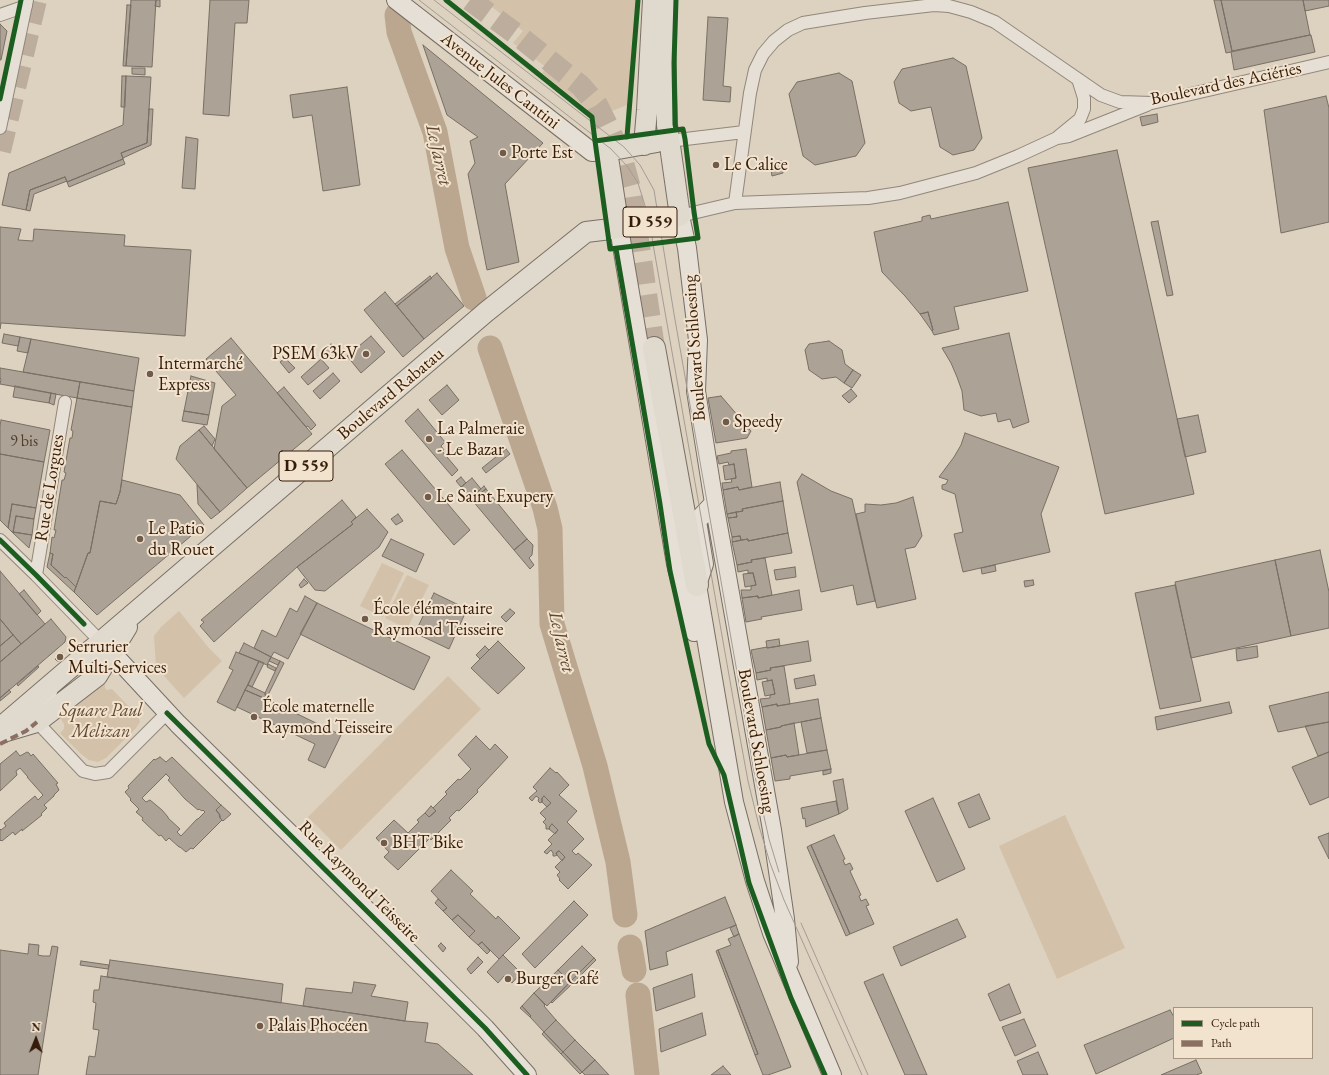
<!DOCTYPE html>
<html>
<head>
<meta charset="utf-8">
<style>
  body { margin:0 }
  #map { position:relative; width:1329px; height:1075px; overflow:hidden; background:#ddd1c0; font-family:"EB Garamond",serif }
  canvas { display:block }
  .legend { position:absolute; left:1173px; top:1007px; width:140px; height:52px; box-sizing:border-box; background:#f1e3ce; border:1px solid #a69380; margin:0; padding:5px 7px; list-style:none; font-size:12px; color:#361b0a }
  .legend li { display:flex; align-items:center; gap:8px; height:20px }
  .legend b { width:20px; border:1px solid #a69380 }
  .north { position:absolute; left:16px; top:1019px; width:40px; height:40px; -webkit-text-stroke:3px #f1e3ce; paint-order:stroke; rotate:1deg; font-size:11px; font-weight:700; line-height:16px; text-align:center; color:#361b0a }
  .north::after { content:''; display:block; margin:auto; width:14px; height:18px; background:#361b0a; clip-path:polygon(50% 0,100% 100%,50% 72%,0 100%) }
</style>
</head>
<body>
<div id="map">
<canvas width="1329" height="1075"></canvas>
<ul class="legend">
<li><b style="height:5px;background:#1b5e20"></b>Cycle path</li>
<li><b style="height:5px;background:#8d6e63"></b>Path</li>
</ul>
<div class="north">N</div>
</div>
<script>
const ctx = document.querySelector('canvas').getContext('2d');
ctx.lineJoin = 'round';
function fill(path, color) { ctx.fillStyle = color; ctx.fill(path, 'evenodd'); }
const shape = rows => new Path2D(rows.map(r => 'M' + r).join(''));
function trace(path, color, width, dash) { ctx.strokeStyle = color; ctx.lineWidth = width; ctx.lineCap = dash ? 'butt' : 'round'; ctx.setLineDash(dash || []); ctx.stroke(path); }
function write(font, color, halo, rows, align = 'center') {
  ctx.font = font + ' "EB Garamond",serif'; ctx.lineWidth = 4; ctx.setLineDash([]); ctx.textBaseline = 'middle'; ctx.strokeStyle = halo; ctx.fillStyle = color; for (const [text, x, y, turn = 0] of rows) {
    ctx.save(); ctx.translate(x, y); ctx.rotate((+turn || 0) * Math.PI / 180); ctx.textAlign = isNaN(turn) ? turn : align; if (halo) ctx.strokeText(text, 0, 0); ctx.fillText(text, 0, 0); ctx.restore();
  }
}
fill(shape([
  [483,0,637,0,627,105,597,117,542,73,546,67,513,43,523,31],
  [382,563,404,573,383,617,360,606],
  [407,575,429,585,407,629,385,618],
  [179,611,208,647,222,661,184,698,156,667,154,636,161,627],
  [448,676,481,709,341,850,308,817],
  [103,682,105,684,105,688,107,690,112,689,138,716,140,722,136,728,106,758,98,762,89,760,81,754,60,733,64,729,64,724,59,716],
  [1065,815,1125,948,1057,979,999,846]
]), '#d3c2a9');
trace(shape([
  [397,15,399,32,435,132,457,248,474,298],
  [490,348,545,508,550,529,552,624,595,766,618,862,625,915],
  [630,947,634,970],
  [638,995,647,1075]
]), '#bba78f', 25);
const building = shape([
  [131,0,156,0,152,67,126,66,131,0],
  [156,0,160,0,160,7,155,6,156,0],
  [210,0,249,0,247,23,235,23,229,116,203,114,210,0],
  [1214,0,1221,0,1232,51,1231,52,1226,53,1214,0],
  [1221,0,1303,0,1310,35,1232,51,1221,0],
  [1303,0,1329,0,1329,6,1305,11,1303,0],
  [127,5,131,5,126,66,123,66,127,5],
  [708,17,728,18,723,86,731,87,730,102,703,100,708,17],
  [0,24,7,31,1,60,0,60,0,24],
  [1310,35,1311,35,1315,52,1234,70,1231,52,1310,35],
  [423,45,543,143,505,184,519,262,487,270,468,174,475,163,470,141,478,137,447,115,423,45],
  [953,58,966,66,982,138,974,150,953,155,940,147,931,107,911,111,899,103,894,82,902,69,953,58],
  [132,68,145,68,145,75,132,74,132,68],
  [839,73,852,81,865,143,856,156,815,165,803,156,789,94,797,82,839,73],
  [122,76,126,76,125,107,121,107,122,76],
  [126,76,151,77,147,143,121,153,123,159,67,182,65,177,30,190,26,210,2,205,9,173,123,125,126,76],
  [347,87,360,185,323,191,312,115,293,118,290,95,347,87],
  [1326,96,1329,108,1329,222,1281,233,1264,110,1326,96],
  [149,109,153,109,151,145,123,158,121,153,147,143,149,109],
  [1157,114,1158,122,1142,126,1140,117,1157,114],
  [186,137,198,139,195,189,182,188,186,137],
  [1117,150,1194,494,1105,514,1028,168,1117,150],
  [123,159,125,164,69,187,67,182,123,159],
  [781,161,783,173,772,176,770,163,781,161],
  [65,177,67,181,34,194,30,211,26,210,30,190,65,177],
  [1008,202,1028,291,954,307,959,329,934,335,932,331,933,330,928,312,920,314,905,296,882,272,874,232,922,221,922,217,930,215,931,219,1008,202],
  [1158,221,1173,295,1167,296,1151,222,1158,221],
  [0,227,21,229,18,240,33,241,34,229,125,235,124,246,191,250,185,336,1,323,0,329,0,227],
  [437,273,464,306,424,339,397,306,437,273],
  [430,276,432,278,397,306,395,304,430,276],
  [385,292,424,339,403,357,364,310,385,292],
  [928,312,933,330,932,331,920,314,928,312],
  [1009,333,1029,422,1013,428,1010,419,998,422,996,413,981,416,964,410,962,391,957,377,951,363,942,348,1009,333],
  [4,334,20,337,18,346,2,343,4,334],
  [371,336,385,352,361,373,347,356,371,336],
  [20,337,31,339,28,353,17,351,20,337],
  [231,338,312,434,247,488,214,449,222,406,236,395,206,359,231,338],
  [31,339,139,358,134,391,23,372,31,339],
  [829,341,842,350,845,364,853,370,844,383,836,377,822,379,809,370,805,350,809,344,829,341],
  [331,344,335,349,325,358,321,353,331,344],
  [285,358,295,368,289,373,280,362,285,358],
  [321,359,329,368,308,385,301,377,321,359],
  [0,368,80,382,77,398,0,384,1,379,0,378,0,368],
  [853,370,861,375,852,388,844,383,853,370],
  [333,373,340,381,320,399,313,391,333,373],
  [191,376,215,383,209,415,184,411,191,376],
  [80,382,134,391,132,407,77,398,80,382],
  [447,385,459,400,442,415,429,400,447,385],
  [15,386,51,393,49,403,13,397,15,386],
  [284,387,316,425,311,430,308,426,306,427,277,393,284,387],
  [851,389,857,396,849,403,842,396,851,389],
  [51,393,56,394,54,405,49,403,51,393],
  [721,396,751,431,747,438,716,443,708,398,721,396],
  [77,398,132,407,120,492,116,504,100,501,90,553,88,553,76,587,66,577,65,578,51,565,53,554,50,553,52,537,54,538,56,530,54,530,62,480,64,480,66,473,64,472,70,438,72,438,73,431,71,430,77,398],
  [418,409,445,442,441,446,444,450,442,451,458,470,452,476,405,421,418,409],
  [184,411,209,415,207,425,182,421,184,411],
  [1198,415,1206,452,1185,457,1177,419,1198,415],
  [1,420,50,430,44,462,0,454,0,426,1,420],
  [204,426,215,439,212,446,199,430,204,426],
  [199,430,247,488,220,512,176,459,180,446,199,430],
  [965,433,1059,467,1041,514,1050,552,963,572,954,534,963,532,955,494,942,489,942,485,946,484,948,480,939,477,954,457,961,445,965,433],
  [506,449,510,454,486,473,482,468,506,449],
  [746,449,752,487,739,490,738,487,723,490,722,483,732,482,731,479,736,478,734,464,729,465,728,462,719,464,717,456,731,453,731,451,746,449],
  [402,450,470,530,454,545,385,464,402,450],
  [0,454,44,462,36,508,12,504,8,528,0,520,0,454],
  [734,464,736,478,725,480,723,466,734,464],
  [802,474,831,491,852,499,875,601,857,605,853,585,821,592,797,482,802,474],
  [461,477,466,483,461,487,456,481,461,477],
  [472,478,481,489,471,498,461,487,472,478],
  [122,480,180,495,204,525,97,615,74,592,88,553,90,553,100,501,116,504,120,492,122,480],
  [780,482,783,501,742,509,743,511,727,514,723,490,738,487,739,490,780,482],
  [197,485,220,512,211,519,198,504,197,485],
  [484,486,486,489,475,497,473,496,484,486],
  [486,489,527,539,514,550,472,500,486,489],
  [913,497,922,536,915,547,905,549,916,599,877,608,856,514,865,512,865,504,881,505,896,503,913,497],
  [342,500,356,517,351,522,353,524,297,567,214,642,200,626,204,622,201,620,342,500],
  [783,501,788,533,748,541,748,539,741,540,740,536,732,537,728,518,737,517,736,512,743,511,742,509,783,501],
  [12,504,36,508,34,519,16,516,13,533,8,528,12,504],
  [367,509,388,532,379,547,325,591,315,590,297,567,353,524,351,522,367,509],
  [736,512,737,517,728,518,727,514,736,512],
  [398,514,403,521,396,525,391,519,398,514],
  [16,516,34,519,32,535,13,532,16,516],
  [13,532,32,535,29,548,13,533,13,532],
  [788,533,792,553,751,560,752,562,737,565,732,542,748,539,748,541,788,533],
  [740,536,741,540,732,542,732,537,740,536],
  [391,539,424,554,416,572,382,556,391,539],
  [527,539,533,545,532,555,529,558,534,565,530,569,514,550,527,539],
  [1320,550,1329,592,1329,628,1291,636,1275,560,1320,550],
  [50,553,53,554,51,565,65,578,66,577,76,587,74,592,47,567,50,553],
  [765,558,772,595,758,598,758,596,742,598,741,590,751,590,751,586,756,585,753,573,748,573,748,570,738,572,737,565,752,562,751,560,765,558],
  [1275,560,1291,636,1191,658,1175,582,1275,560],
  [995,565,996,571,982,574,981,568,995,565],
  [795,567,796,577,776,580,774,570,795,567],
  [0,571,45,624,21,644,0,619,0,571],
  [753,573,756,585,745,587,743,574,753,573],
  [304,579,308,583,301,588,299,585,304,579],
  [1033,580,1034,585,1025,587,1024,581,1033,580],
  [1175,585,1201,701,1160,709,1135,593,1175,585],
  [24,590,41,611,37,615,19,594,24,590],
  [799,590,802,610,761,617,762,619,746,622,742,598,758,596,758,598,799,590],
  [434,593,467,609,449,649,415,633,434,593],
  [305,596,317,603,288,659,274,652,271,657,254,648,262,630,276,637,290,608,297,612,305,596],
  [317,603,430,657,414,690,300,634,317,603],
  [510,609,515,613,506,622,501,617,510,609],
  [0,619,13,635,0,646,0,619],
  [51,619,66,637,65,642,0,698,0,662,51,619],
  [13,635,21,644,0,662,0,646,13,635],
  [779,639,780,646,767,648,766,641,779,639],
  [498,641,525,668,498,694,471,668,498,641],
  [808,641,811,661,770,668,771,670,756,673,751,650,767,647,767,648,808,641],
  [244,643,271,657,267,665,239,653,244,643],
  [485,646,489,650,480,659,476,655,485,646],
  [1257,646,1258,657,1237,661,1236,649,1257,646],
  [236,652,259,661,235,711,217,702,233,670,229,668,236,652],
  [62,653,63,655,64,659,61,661,57,661,55,659,62,653],
  [271,657,280,661,278,665,269,661,271,657],
  [259,661,264,663,252,687,248,685,259,661],
  [280,661,284,663,266,699,265,693,280,661],
  [268,664,276,668,275,671,267,667,268,664],
  [38,666,39,667,18,686,17,684,38,666],
  [784,666,790,704,777,706,777,704,762,707,760,699,770,698,770,695,775,694,772,680,767,681,767,678,757,680,756,673,771,670,770,668,784,666],
  [814,675,816,685,796,689,794,679,814,675],
  [772,680,775,694,765,696,762,682,772,680],
  [248,685,265,693,266,699,245,690,248,685],
  [9,690,11,692,0,701,0,698,9,690],
  [245,690,266,699,341,735,325,768,308,760,315,744,237,707,245,690],
  [1329,692,1329,722,1278,732,1269,706,1329,692],
  [818,699,821,718,781,726,781,727,766,730,762,707,777,704,777,706,818,699],
  [1229,702,1232,713,1157,730,1155,717,1229,702],
  [821,718,827,750,807,753,801,722,821,718],
  [1329,722,1329,752,1318,756,1305,726,1329,722],
  [794,723,799,755,787,757,786,755,771,758,766,730,781,727,781,726,794,723],
  [476,736,490,750,495,744,508,757,481,786,477,790,478,792,459,811,457,810,449,818,451,820,431,840,430,838,398,870,384,857,389,852,376,838,394,820,408,833,419,822,417,820,425,813,429,817,436,811,433,808,447,794,445,792,458,779,460,780,471,769,458,755,476,736],
  [827,750,831,769,790,776,790,779,775,781,771,758,786,755,787,757,827,750],
  [16,751,20,756,27,752,29,753,31,756,33,754,58,783,56,784,59,790,54,795,54,796,44,805,47,808,41,814,42,815,22,831,22,829,15,835,13,832,2,841,1,840,0,841,0,829,1,830,6,826,4,823,23,806,35,796,38,800,43,795,27,777,28,777,20,768,16,771,17,775,0,791,0,764,16,751],
  [1329,752,1329,797,1310,805,1292,767,1329,752],
  [160,757,166,762,172,757,221,805,216,810,219,814,220,818,222,820,193,849,191,848,186,852,180,847,179,847,169,838,166,841,161,835,159,836,142,820,143,818,136,812,139,809,130,800,131,799,125,792,129,788,128,786,154,759,155,760,160,757],
  [166,774,170,778,168,780,185,799,198,810,199,809,202,811,203,810,205,812,198,819,197,819,181,836,177,832,180,829,168,818,168,817,162,810,150,800,146,802,142,798,166,774],
  [550,768,556,773,557,772,569,785,559,795,577,811,567,822,584,839,572,851,576,855,578,853,592,865,568,889,559,880,560,879,557,875,560,872,555,867,565,857,559,851,556,853,557,855,555,856,553,856,553,853,551,850,547,854,544,852,552,844,548,840,558,830,552,824,550,826,549,829,546,829,546,825,543,822,546,819,540,813,551,803,544,796,542,798,542,802,540,803,538,801,539,798,536,796,532,801,529,798,537,791,533,787,550,768],
  [831,769,831,773,823,775,823,771,831,769],
  [843,779,848,809,839,814,833,781,843,779],
  [979,794,990,819,969,828,958,803,979,794],
  [544,796,551,803,547,807,542,802,542,798,544,796],
  [933,798,965,869,937,882,905,811,933,798],
  [836,801,839,814,806,827,805,818,803,819,801,808,836,801],
  [221,805,231,814,223,821,220,818,220,815,216,810,221,805],
  [431,806,436,811,429,817,425,813,431,806],
  [552,824,558,830,555,834,549,829,550,826,552,824],
  [1329,833,1329,859,1318,837,1329,833],
  [834,835,845,859,843,860,845,865,850,863,853,869,850,871,861,895,859,896,861,901,866,899,869,905,866,906,874,924,850,934,811,845,834,835],
  [811,845,850,934,846,936,807,847,811,845],
  [559,851,565,857,562,861,557,855,556,853,559,851],
  [451,870,473,891,470,894,496,919,498,916,520,938,499,959,482,942,478,945,469,937,475,931,458,915,452,920,443,911,447,908,431,891,451,870],
  [725,897,736,925,666,952,668,965,650,970,645,931,725,897],
  [438,899,447,908,443,911,435,903,438,899],
  [574,901,588,915,535,968,522,954,574,901],
  [458,915,475,931,469,937,452,920,458,915],
  [957,919,966,937,901,966,893,947,957,919],
  [736,925,739,934,734,937,730,928,736,925],
  [739,934,791,1067,768,1075,763,1075,755,1055,758,1054,718,950,731,945,728,939,739,934],
  [482,942,490,951,487,954,478,945,482,942],
  [441,943,446,948,443,952,438,946,441,943],
  [29,944,39,945,38,955,43,956,50,956,52,946,58,947,38,1075,0,1075,0,950,28,954,29,944],
  [582,946,594,958,570,982,558,970,582,946],
  [718,950,758,1054,755,1055,716,951,718,950],
  [503,955,521,973,512,983,504,976,498,983,487,972,503,955],
  [478,957,483,962,471,974,467,969,478,957],
  [594,958,596,960,572,984,570,982,594,958],
  [110,960,283,984,281,1003,107,977,110,960],
  [81,961,109,965,108,969,80,965,81,961],
  [558,970,570,982,547,1006,534,993,558,970],
  [692,974,695,997,656,1011,653,988,692,974],
  [883,974,927,1075,905,1075,864,982,883,974],
  [101,976,405,1021,428,1023,425,1042,438,1044,473,1075,86,1075,89,1056,95,1057,99,1030,93,1029,96,1003,93,1002,94,990,99,990,101,976],
  [354,982,376,985,371,996,408,1002,405,1021,303,1006,306,988,352,993,354,982],
  [570,982,572,984,552,1003,551,1002,570,982],
  [1009,984,1021,1013,1000,1021,988,994,1009,984],
  [534,993,545,1005,544,1006,556,1020,544,1032,530,1017,531,1016,522,1006,534,993],
  [522,1006,531,1016,530,1017,520,1008,522,1006],
  [1170,1010,1174,1017,1174,1038,1096,1074,1084,1045,1170,1010],
  [702,1013,706,1035,661,1052,659,1029,702,1013],
  [1024,1019,1036,1046,1015,1056,1002,1027,1024,1019],
  [556,1020,575,1040,563,1052,544,1032,556,1020],
  [544,1032,563,1052,561,1054,542,1034,544,1032],
  [575,1040,595,1060,582,1072,563,1052,575,1040],
  [563,1052,582,1072,580,1074,561,1054,563,1052],
  [1038,1052,1048,1075,1023,1075,1017,1061,1038,1052],
  [595,1060,609,1075,585,1075,582,1072,595,1060],
  [1196,1060,1202,1073,1196,1075,1161,1075,1196,1060],
  [723,1066,731,1075,711,1075,723,1066]
]);
fill(building, '#aca295');
trace(building, '#796f64', 1);
trace(shape([
  [470,0,520,37,581,86,597,105,610,131,622,159,631,192,654,348],
  [0,151,36,0]
]), '#bcad9c', 22, [22, 11]);
const street = shape([
  [0,15,26,6],
  [0,128,27,0],
  [1058,137,1080,119,1084,109,1084,98,1078,79],
  [669,141,744,132],
  [735,203,750,93,755,70,763,54,774,41,788,30,803,23,865,13,934,5,949,6,971,12,995,22,1101,95,1120,102,1152,103,1329,62],
  [680,216,735,203,868,198,900,193,976,173,1018,156,1057,138,1069,136,1147,105],
  [0,540,36,575,101,642],
  [36,575,65,402],
  [51,692,39,711,37,722,83,771,95,774,108,772,167,713]
]);
const secondary = shape([
  [396,0,592,152,607,151],
  [680,216,687,248,698,340,696,391,714,503,697,521,704,564,697,585,734,802,755,881,772,933,832,1075],
  [619,228,676,564,694,632],
  [714,503,772,830,785,919,789,962],
  [102,642,178,724,288,832,485,1028,527,1075]
]);
const primary = shape([
  [644,145,647,110,653,0],
  [619,228,607,151,657,142],
  [0,728,486,312,586,232,619,228,680,216,667,125,665,39,667,0],
  [0,733,37,722,97,676,127,627]
]);
const highway = shape([
  [654,348,697,585]
]);
trace(street, '#92877b', 14);
trace(secondary, '#796f64', 20);
trace(primary, '#796f64', 22);
trace(highway, '#796f64', 24);
trace(street, '#e5dfd5', 12);
trace(secondary, '#e5dfd5', 18);
trace(primary, '#e0d9ce', 20);
trace(highway, '#e0d9ce', 22);
trace(shape([
  [419,0,611,149,627,166,638,183,650,222,653,244,739,732,748,781,759,826,770,863,784,900,862,1075],
  [434,0,624,147,640,165,654,190,674,314,747,729,753,767,769,839,779,872],
  [801,923,868,1075]
]), '#a49c94', 1);
trace(shape([
  [0,744,26,731,37,722]
]), '#8d6e63', 4, [8, 4]);
trace(shape([
  [446,0,592,117,595,141,610,249,698,238,694,212,685,139,683,129,595,141],
  [676,0,674,63,675,124,676,130],
  [0,99,21,0],
  [627,137,638,0],
  [616,249,660,504,670,571,709,744,724,775,749,883,791,998,825,1075],
  [0,540,36,575,84,624],
  [167,713,485,1028,527,1075]
]), '#1b5e20', 5);
for (const [x, y, r, color] of [
  [503,153,4,"#705b4a"],
  [716,165,4,"#705b4a"],
  [366,354,4,"#705b4a"],
  [150,374,4,"#705b4a"],
  [726,422,4,"#705b4a"],
  [429,439,4,"#705b4a"],
  [428,497,4,"#705b4a"],
  [140,539,4,"#705b4a"],
  [365,619,4,"#705b4a"],
  [60,657,4,"#705b4a"],
  [254,717,4,"#705b4a"],
  [384,843,4,"#705b4a"],
  [508,979,4,"#705b4a"],
  [260,1026,4,"#705b4a"]
]) { const dot = new Path2D(); dot.arc(x, y, r, 0, 2 * Math.PI); ctx.fillStyle = color; ctx.fill(dot); trace(dot, '#f1e3ce', 1.5); }
write('16px', '#543d2d', null, [
  ["9 bis",24,442]
]);
for (const [x, y, w] of [
  [650,222,54],
  [306,466,54]
]) { const box = new Path2D(); box.roundRect(x - w / 2, y - 15, w, 30, 3); ctx.fillStyle = '#f1e3ce'; ctx.fill(box); trace(box, '#361b0a', 1); }
write('bold 17px', '#361b0a', null, [
  ["D 559",650,222],
  ["D 559",306,466]
]);
write('18px', '#361b0a', '#f1e3ce', [
  ["Avenue Jules Cantini",500,81,38],
  ["Boulevard des Aciéries",1226,84,-12],
  ["Boulevard Schloesing",695,348,-94],
  ["Boulevard Rabatau",391,394,-40],
  ["Rue de Lorgues",50,488,-81],
  ["Boulevard Schloesing",756,741,80],
  ["Rue Raymond Teisseire",359,882,45]
]);
write('18px', '#361b0a', '#f1e3ce', [
  ["Porte Est",511,153],
  ["Le Calice",724,165],
  ["PSEM 63kV",358,354,"right"],
  ["Intermarché",158,364],
  ["Express",158,385],
  ["Speedy",734,422],
  ["La Palmeraie",437,429],
  ["- Le Bazar",437,450],
  ["Le Saint Exupery",436,497],
  ["Le Patio",148,529],
  ["du Rouet",148,550],
  ["École élémentaire",373,609],
  ["Raymond Teisseire",373,630],
  ["Serrurier",68,647],
  ["Multi-Services",68,668],
  ["École maternelle",262,707],
  ["Raymond Teisseire",262,728],
  ["BHT Bike",392,843],
  ["Burger Café",516,979],
  ["Palais Phocéen",268,1026]
], 'left');
write('italic 18px', '#634934', '#f1e3ce', [
  ["Square Paul",101,711],
  ["Melizan",101,732]
]);
write('italic 19px', '#604631', '#f1e3ce', [
  ["Le Jarret",438,155,77],
  ["Le Jarret",561,642,77]
]);
</script>
</body>
</html>
